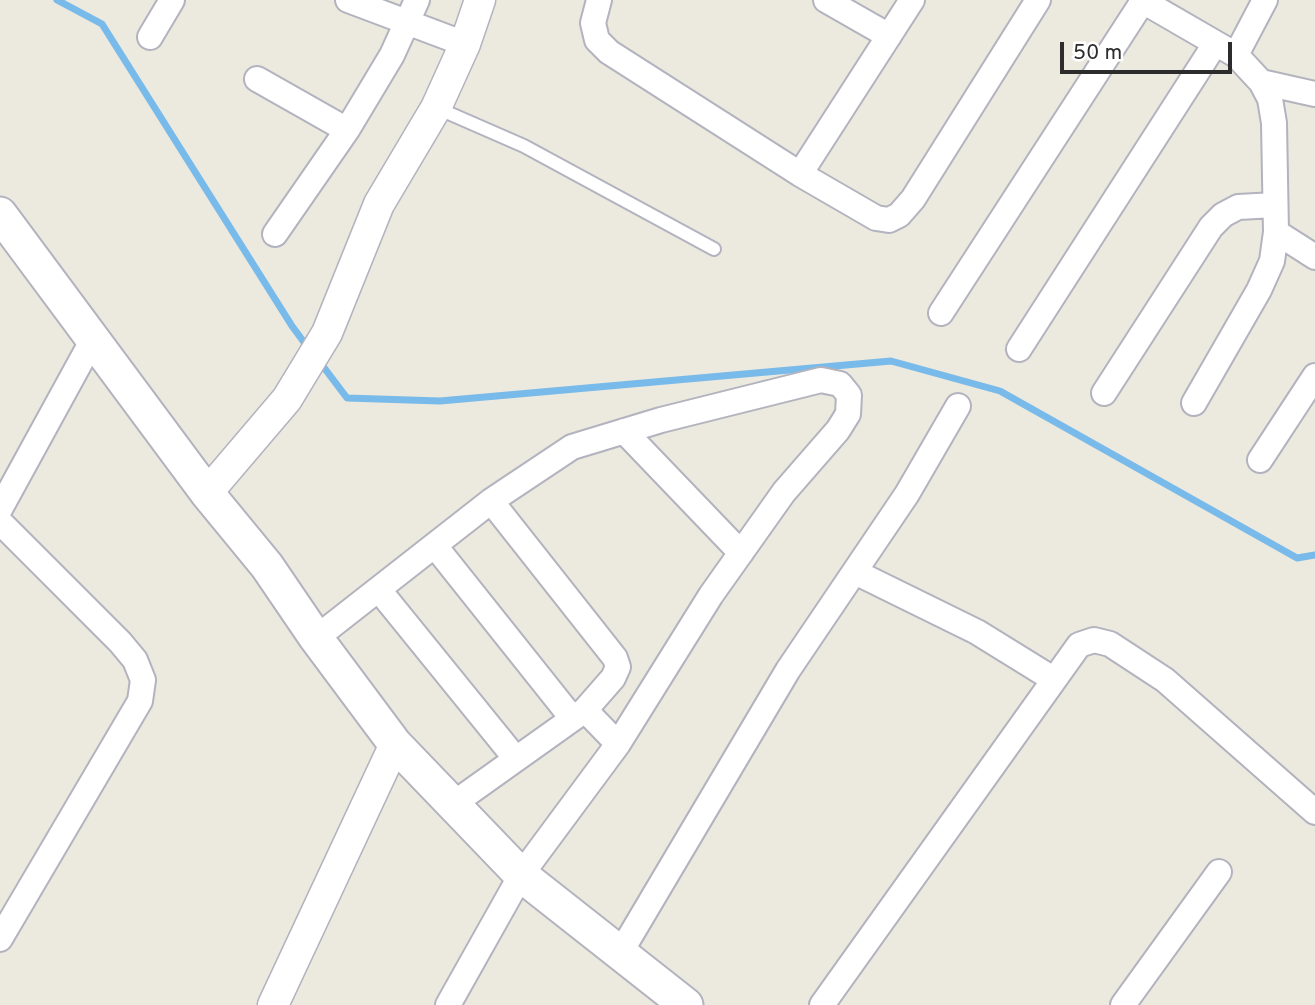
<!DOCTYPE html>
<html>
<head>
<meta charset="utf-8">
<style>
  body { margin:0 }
  #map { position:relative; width:1315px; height:1005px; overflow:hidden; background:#ece9df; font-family:Overpass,sans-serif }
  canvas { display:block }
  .scale { position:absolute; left:1060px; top:42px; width:172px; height:32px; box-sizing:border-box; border:4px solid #2c2c2c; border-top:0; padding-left:9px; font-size:21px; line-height:24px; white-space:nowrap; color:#2c2c2c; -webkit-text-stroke:5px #fff; paint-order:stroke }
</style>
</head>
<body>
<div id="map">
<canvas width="1315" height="1005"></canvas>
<div class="scale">50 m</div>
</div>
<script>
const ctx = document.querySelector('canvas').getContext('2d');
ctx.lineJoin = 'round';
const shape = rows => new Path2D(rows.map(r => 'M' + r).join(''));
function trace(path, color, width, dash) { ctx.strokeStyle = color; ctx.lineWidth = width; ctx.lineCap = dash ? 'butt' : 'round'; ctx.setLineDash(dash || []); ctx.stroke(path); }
trace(shape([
  [57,0,102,24,292,326,309,349],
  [319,361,347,398,440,401,891,361,1000,391,1297,558,1315,555]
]), '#78bae9', 7);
const service = shape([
  [437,108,524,146,714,249]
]);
const minor = shape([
  [348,0,465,44],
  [599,0,593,23,597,40,609,52,800,174,876,218,889,220,899,215,913,199,1038,0],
  [826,0,889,36],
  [1141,0,1236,55,1261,82,1270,99,1274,123,1276,232,1272,261,1259,290,1194,403],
  [150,37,172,0],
  [1236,55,1265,0],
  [257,79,347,130],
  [1261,82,1315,94],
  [800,174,912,0],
  [1276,232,1315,257],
  [275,234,347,130,392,55,417,0],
  [941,313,1143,1],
  [1019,349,1215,44],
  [1104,393,1211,227,1223,215,1238,207,1275,205],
  [624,431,741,553],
  [1260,460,1315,376],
  [0,509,92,341],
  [0,522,120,642,135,660,143,680,140,701,0,939],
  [435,546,572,718],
  [855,572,977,632,1053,679],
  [379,590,516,759],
  [316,638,491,501,572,447,661,420,821,380,840,384,849,395,848,414,838,430,784,492,711,595,618,744,521,875,448,1005],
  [585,710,618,744],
  [453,804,585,710,613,678,618,667,615,658,491,501],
  [619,955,788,670,907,494,958,406],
  [822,1005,1079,645,1094,640,1110,644,1165,680,1315,812],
  [1123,1005,1219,872]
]);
const tertiary = shape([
  [207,493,287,399,327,333,379,204,436,108,465,44,480,0],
  [273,1005,395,744]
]);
const secondary = shape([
  [0,214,207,493,267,566,316,638,395,744,521,875,686,1005]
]);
trace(service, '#b2b3be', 16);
trace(minor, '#b2b3be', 28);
trace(tertiary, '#b2b3be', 33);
trace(secondary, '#b2b3be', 37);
trace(service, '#fff', 12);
trace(minor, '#fff', 24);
trace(tertiary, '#fff', 30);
trace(secondary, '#fff', 33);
</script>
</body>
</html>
